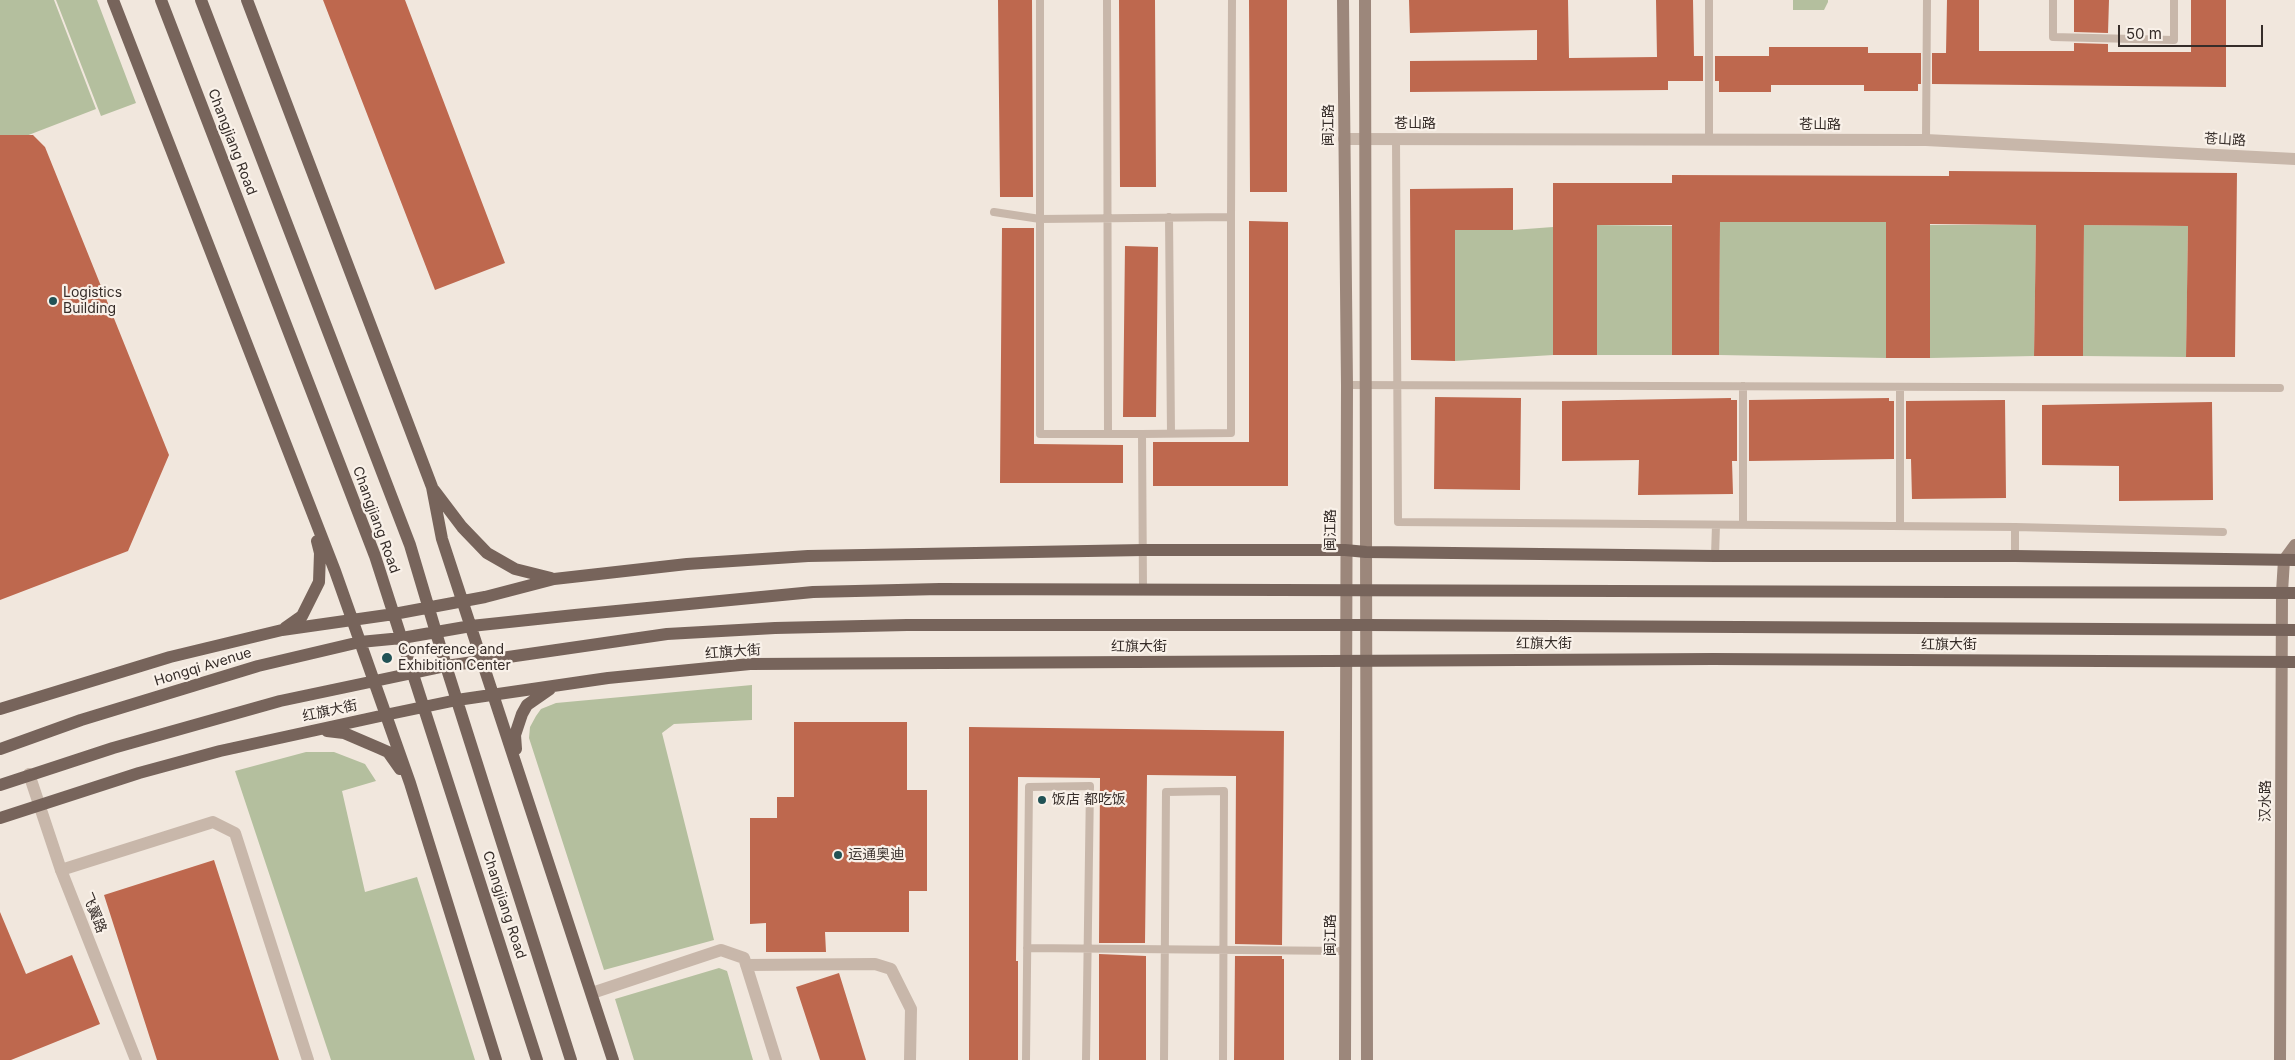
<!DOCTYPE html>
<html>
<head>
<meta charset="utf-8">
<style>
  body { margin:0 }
  #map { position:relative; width:2295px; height:1060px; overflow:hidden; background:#f1e7dd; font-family:Inter,sans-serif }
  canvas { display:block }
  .scale { position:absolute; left:2118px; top:25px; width:145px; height:22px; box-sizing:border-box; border:2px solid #362d29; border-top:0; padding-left:6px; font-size:15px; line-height:18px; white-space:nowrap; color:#362d29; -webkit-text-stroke:4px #f9f1e9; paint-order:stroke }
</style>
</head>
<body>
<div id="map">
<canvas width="2295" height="1060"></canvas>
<div class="scale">50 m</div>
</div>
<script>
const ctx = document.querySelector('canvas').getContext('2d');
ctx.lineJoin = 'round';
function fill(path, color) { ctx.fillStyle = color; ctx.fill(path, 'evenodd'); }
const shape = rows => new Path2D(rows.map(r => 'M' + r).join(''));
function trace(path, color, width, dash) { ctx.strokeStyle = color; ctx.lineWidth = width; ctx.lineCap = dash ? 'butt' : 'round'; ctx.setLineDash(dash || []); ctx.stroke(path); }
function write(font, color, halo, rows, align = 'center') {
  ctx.font = font + ' Inter,"Noto Sans SC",sans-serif'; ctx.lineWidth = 4.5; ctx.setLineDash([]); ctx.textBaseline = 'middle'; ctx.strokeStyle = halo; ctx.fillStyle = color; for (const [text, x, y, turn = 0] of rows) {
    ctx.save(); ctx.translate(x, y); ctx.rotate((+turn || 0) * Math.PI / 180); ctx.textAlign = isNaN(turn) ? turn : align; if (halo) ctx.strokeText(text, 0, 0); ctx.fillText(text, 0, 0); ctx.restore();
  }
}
fill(shape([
  [0,0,54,0,96,109,0,146],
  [56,0,97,0,136,103,101,116],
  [1793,0,1828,0,1828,2,1824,10,1793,10],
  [1720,222,1886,222,1886,358,1719,355],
  [1597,225,1672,226,1672,355,1597,355],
  [1930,225,2036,225,2034,356,1930,358],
  [2084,225,2188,226,2186,357,2083,356],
  [1553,227,1553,355,1455,361,1455,230,1513,230],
  [752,685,752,720,674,724,662,733,714,940,604,970,529,738,530,727,536,716,541,709,556,703],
  [306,752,334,752,365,764,376,781,342,791,365,892,417,877,475,1060,331,1060,235,771],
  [719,968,727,971,753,1060,634,1060,615,999]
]), '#b4bf9e');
fill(shape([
  [323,0,405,0,505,263,435,290],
  [998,0,1032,0,1033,197,1000,197],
  [1119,0,1155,0,1156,187,1120,187],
  [1249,0,1287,0,1287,192,1250,192],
  [1409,0,1568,0,1569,58,1657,57,1656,0,1693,0,1694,56,1703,56,1703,81,1668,81,1668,90,1410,92,1410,61,1537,60,1537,30,1410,33],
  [1947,0,1979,0,1979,51,2074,51,2074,43,2108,44,2108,52,2191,52,2191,0,2226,0,2226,87,1932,84,1932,53,1946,53],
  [2074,0,2109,0,2108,33,2074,32],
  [1769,47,1868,47,1868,53,1921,53,1921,84,1918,84,1918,91,1864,91,1864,85,1771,85,1771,92,1719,92,1719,81,1715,81,1715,56,1769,56],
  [0,135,33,135,45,147,169,455,128,551,0,600],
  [1949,171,2237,173,2235,357,2186,357,2188,226,2084,225,2083,356,2034,356,2036,225,1930,224,1930,358,1886,358,1886,222,1720,222,1719,355,1672,355,1672,225,1597,225,1597,355,1553,355,1553,183,1672,183,1672,175,1949,176],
  [1513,188,1513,230,1455,230,1455,361,1411,360,1410,189],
  [1249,221,1288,222,1288,486,1153,486,1153,442,1249,442],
  [1002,228,1034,228,1034,444,1123,445,1123,483,1000,483],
  [1125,246,1158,247,1156,417,1123,417],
  [1435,397,1521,398,1520,490,1434,489],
  [1731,398,1731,400,1737,400,1737,461,1732,461,1733,494,1638,495,1639,460,1562,461,1562,401],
  [1889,398,1889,401,1894,401,1894,459,1749,461,1749,400],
  [2005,400,2006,498,1912,499,1911,459,1906,459,1906,401],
  [2212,402,2213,500,2119,501,2119,466,2042,465,2042,405],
  [794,722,907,722,907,790,927,790,927,891,909,891,909,932,825,932,826,952,766,952,766,923,750,924,750,818,777,818,777,797,794,797],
  [969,727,1284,731,1282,945,1235,944,1236,776,1147,775,1145,943,1099,943,1100,778,1018,777,1016,961,1018,961,1018,1060,969,1060],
  [214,860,279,1060,157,1060,104,895],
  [0,912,26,974,72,955,100,1024,11,1060,0,1060],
  [1099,954,1146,956,1146,1060,1099,1060],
  [1235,956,1282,956,1282,959,1284,959,1284,1060,1234,1060],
  [839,973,866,1060,820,1060,796,987]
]), '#be684e');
trace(shape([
  [1040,0,1040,219,1231,217,1231,433,1142,434],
  [1107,0,1108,434],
  [2053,0,2053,37,2174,40,2174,0],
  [1396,139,1398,522,2015,527],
  [1709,139,1709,0],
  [1926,140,1927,0],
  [994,212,1040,219,1040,434,1142,434,1143,590],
  [1169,217,1171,433],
  [1231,217,1232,0],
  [1347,385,2280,388],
  [1900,387,1900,526],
  [1743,525,1743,386],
  [1715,556,1716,525],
  [2015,556,2015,527,2223,532],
  [1027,948,1346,951],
  [1026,1060,1029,787,1090,786,1086,1060],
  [1164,1060,1166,792,1224,791,1223,1060]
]), '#c8b7aa', 8);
trace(shape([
  [1344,139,1926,140,2295,159],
  [61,870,213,822,235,833,308,1060],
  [746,965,875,964,891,969,911,1009,910,1060],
  [592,993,721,950,744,958,776,1060]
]), '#c8b7aa', 12);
trace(shape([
  [29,774,61,870,136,1060]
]), '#c8b7aa', 12);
trace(shape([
  [1343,0,1347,385,1345,1060],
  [1365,0,1367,1060],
  [2280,1060,2282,592,2284,560,2295,545]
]), '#9c877b', 12);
trace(shape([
  [113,0,335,571,410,783,496,1060],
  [161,0,375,556,537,1060],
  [201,0,410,545,446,666,571,1060],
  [247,0,432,487,442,539,613,1060],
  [434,490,462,527,487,553,515,569,551,578],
  [285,628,302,616,319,582,320,553,317,541],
  [0,709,170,657,282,630,394,614,485,597,554,579,687,564,808,556,1143,550,1345,550,1366,552,1715,556,2015,556,2295,560],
  [327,731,344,733,379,748,388,752,400,769],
  [0,749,81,720,258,666,360,642,402,638,471,626,575,615,813,592,940,589,2295,593],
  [516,749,515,735,522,714,527,705,550,689],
  [0,785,113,748,280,701,446,666,667,634,775,628,907,625,1367,625,2295,630],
  [0,818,139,773,220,751,385,715,457,700,608,678,750,664,1713,659,2295,662]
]), '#77645b', 12);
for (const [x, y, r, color] of [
  [53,301,5,"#215255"],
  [387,658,6,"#215255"],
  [1042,800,5,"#215255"],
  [838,855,5,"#215255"]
]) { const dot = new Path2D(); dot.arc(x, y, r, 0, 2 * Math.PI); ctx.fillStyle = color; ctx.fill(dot); trace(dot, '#f9f1e9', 2); }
write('14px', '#362d29', '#f9f1e9', [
  ["苍山路",1415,124],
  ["闽江路",1329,125,-90],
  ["苍山路",1820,125],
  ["苍山路",2225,140,3],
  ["Changjiang Road",232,142,69],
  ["Changjiang Road",376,520,70],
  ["闽江路",1331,530,-90],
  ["红旗大街",1544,644],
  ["红旗大街",1949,645],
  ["红旗大街",1139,647],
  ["红旗大街",733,652,-4],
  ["Hongqi Avenue",203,667,-17],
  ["红旗大街",330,711,-12],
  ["汉水路",2266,801,-90],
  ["Changjiang Road",504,905,72],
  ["飞翼路",94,913,68],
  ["闽江路",1331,935,-90]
]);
write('14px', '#362d29', '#f9f1e9', [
  ["Logistics",63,293],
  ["Building",63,309],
  ["Conference and",398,650],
  ["Exhibition Center",398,666],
  ["饭店 都吃饭",1052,800],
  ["运通奥迪",848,855]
], 'left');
</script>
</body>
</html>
